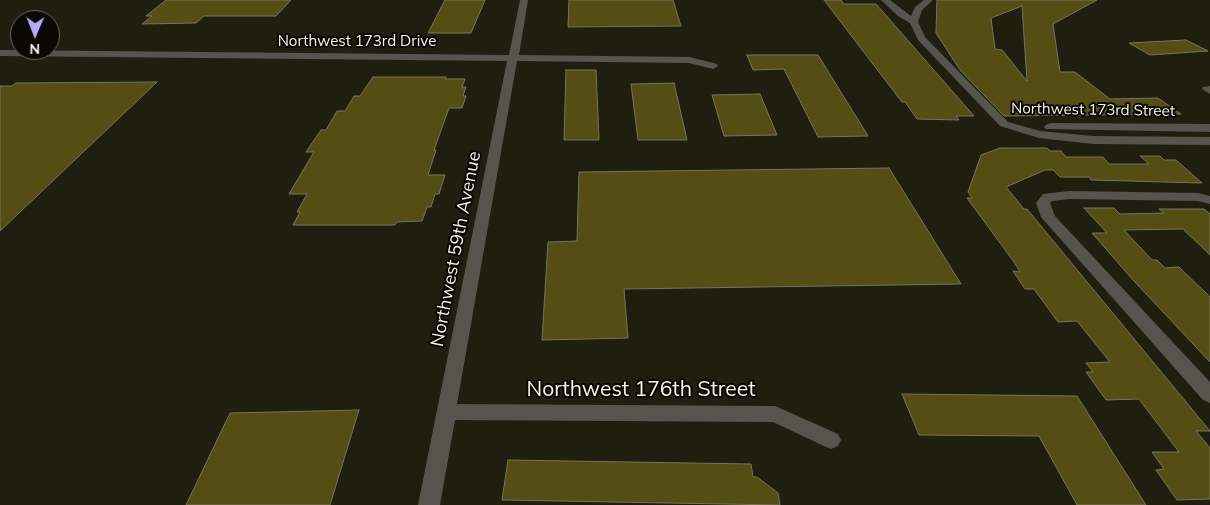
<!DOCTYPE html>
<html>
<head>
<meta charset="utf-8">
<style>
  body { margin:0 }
  #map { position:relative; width:1210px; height:505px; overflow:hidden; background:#201e0e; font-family:Mulish,sans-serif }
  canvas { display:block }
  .north { position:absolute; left:10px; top:10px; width:50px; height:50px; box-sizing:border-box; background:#090803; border:1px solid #68675f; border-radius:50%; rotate:181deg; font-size:14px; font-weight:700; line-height:20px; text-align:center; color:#f6f5ea }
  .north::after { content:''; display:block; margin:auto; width:18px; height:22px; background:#b4acf9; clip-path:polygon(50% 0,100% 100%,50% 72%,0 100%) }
</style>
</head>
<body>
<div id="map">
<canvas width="1210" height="505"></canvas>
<div class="north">N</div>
</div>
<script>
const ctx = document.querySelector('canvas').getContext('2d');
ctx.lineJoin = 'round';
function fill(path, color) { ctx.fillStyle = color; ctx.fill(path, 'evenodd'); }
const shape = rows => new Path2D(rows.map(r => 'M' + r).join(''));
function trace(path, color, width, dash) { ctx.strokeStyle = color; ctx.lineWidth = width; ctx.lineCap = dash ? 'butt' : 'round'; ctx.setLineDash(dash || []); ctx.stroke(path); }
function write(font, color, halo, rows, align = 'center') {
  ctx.font = font + ' Mulish,sans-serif'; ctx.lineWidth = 4; ctx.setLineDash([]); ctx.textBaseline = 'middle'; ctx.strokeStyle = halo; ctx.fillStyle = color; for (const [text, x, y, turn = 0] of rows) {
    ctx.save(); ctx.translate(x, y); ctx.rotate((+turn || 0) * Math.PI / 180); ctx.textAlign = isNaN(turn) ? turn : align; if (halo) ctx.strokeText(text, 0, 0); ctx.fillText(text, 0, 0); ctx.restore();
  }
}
const building = shape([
  [166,0,291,0,276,16,204,16,196,23,142,24,152,16,146,16,166,0],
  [445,0,485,0,471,33,428,33,445,0],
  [569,0,673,0,681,26,568,27,569,0],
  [824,0,841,0,844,4,876,4,974,116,956,116,959,120,917,119,905,102,902,102,824,0],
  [937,0,1097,0,1053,24,1060,72,1075,72,1110,99,1158,98,1181,114,1004,116,960,70,936,33,937,0],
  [1022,6,1027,81,1002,50,995,49,991,18,1022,6],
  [1186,40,1208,51,1150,55,1129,43,1186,40],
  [747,55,818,55,868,136,818,137,784,69,753,70,747,55],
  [566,70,596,70,599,140,564,140,566,70],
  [373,77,446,77,445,79,465,79,462,87,466,87,463,96,466,96,462,108,449,108,434,150,436,150,428,175,445,175,439,194,435,194,431,207,427,207,422,221,397,222,395,225,293,225,300,212,297,212,307,194,289,194,314,152,306,152,321,130,326,130,337,111,345,111,354,96,360,96,373,77],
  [157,82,0,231,0,86,12,86,16,83,157,82],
  [674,83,687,140,638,140,631,84,674,83],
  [760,94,777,135,724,136,712,95,760,94],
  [1000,148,1047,148,1050,151,1061,151,1066,157,1103,157,1109,164,1149,164,1140,156,1160,156,1164,160,1176,160,1202,183,1091,180,1089,177,1060,177,1053,170,1045,170,1006,187,1024,209,1027,209,1210,431,1196,431,1210,448,1210,499,1177,500,1156,470,1164,469,1152,452,1179,452,1139,399,1106,400,1086,372,1093,372,1086,363,1110,362,1077,321,1058,322,1034,289,1025,289,1013,271,1020,272,1014,262,967,198,972,198,968,192,981,155,1000,148],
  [889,168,961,284,624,289,628,338,542,340,548,242,577,241,579,172,889,168],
  [1084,208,1114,208,1120,214,1164,213,1159,209,1204,209,1210,214,1210,255,1183,229,1124,230,1152,260,1157,260,1165,268,1179,267,1210,297,1210,362,1133,280,1092,233,1107,233,1084,208],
  [902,394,1077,396,1146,505,1077,505,1039,436,919,435,902,394],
  [359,410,330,505,186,505,230,413,359,410],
  [508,460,751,464,753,477,757,477,778,493,780,505,502,500,508,460]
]);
fill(building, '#544e14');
trace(building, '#767461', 1);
fill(shape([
  [520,0,528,0,519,55,689,57,717,64,718,66,713,69,689,63,517,61,457,404,775,406,838,434,841,440,838,446,831,449,824,446,773,422,455,420,440,505,418,505,507,61,0,56,0,50,509,55,520,0],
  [881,0,890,0,911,16,915,7,924,0,933,0,922,10,918,22,925,37,1008,122,1040,131,1093,136,1210,137,1210,145,1093,144,1039,138,1000,126,918,40,910,23,898,16,881,0],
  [1210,86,1210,94,1202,89,1203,87,1210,86],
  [1050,123,1210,124,1210,132,1046,129,1044,127,1046,125,1050,123],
  [1069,191,1198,193,1210,196,1210,204,1198,201,1069,199,1052,201,1050,203,1055,216,1210,382,1210,403,1203,400,1041,217,1036,203,1043,194,1069,191]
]), '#56554d');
write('15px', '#f6f5ea', '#090803', [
  ["Northwest 173rd Drive",357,41],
  ["Northwest 173rd Street",1093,110,1]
]);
write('18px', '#f6f5ea', '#090803', [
  ["Northwest 59th Avenue",456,249,-79]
]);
write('21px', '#f6f5ea', '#090803', [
  ["Northwest 176th Street",641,390]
]);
</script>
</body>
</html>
